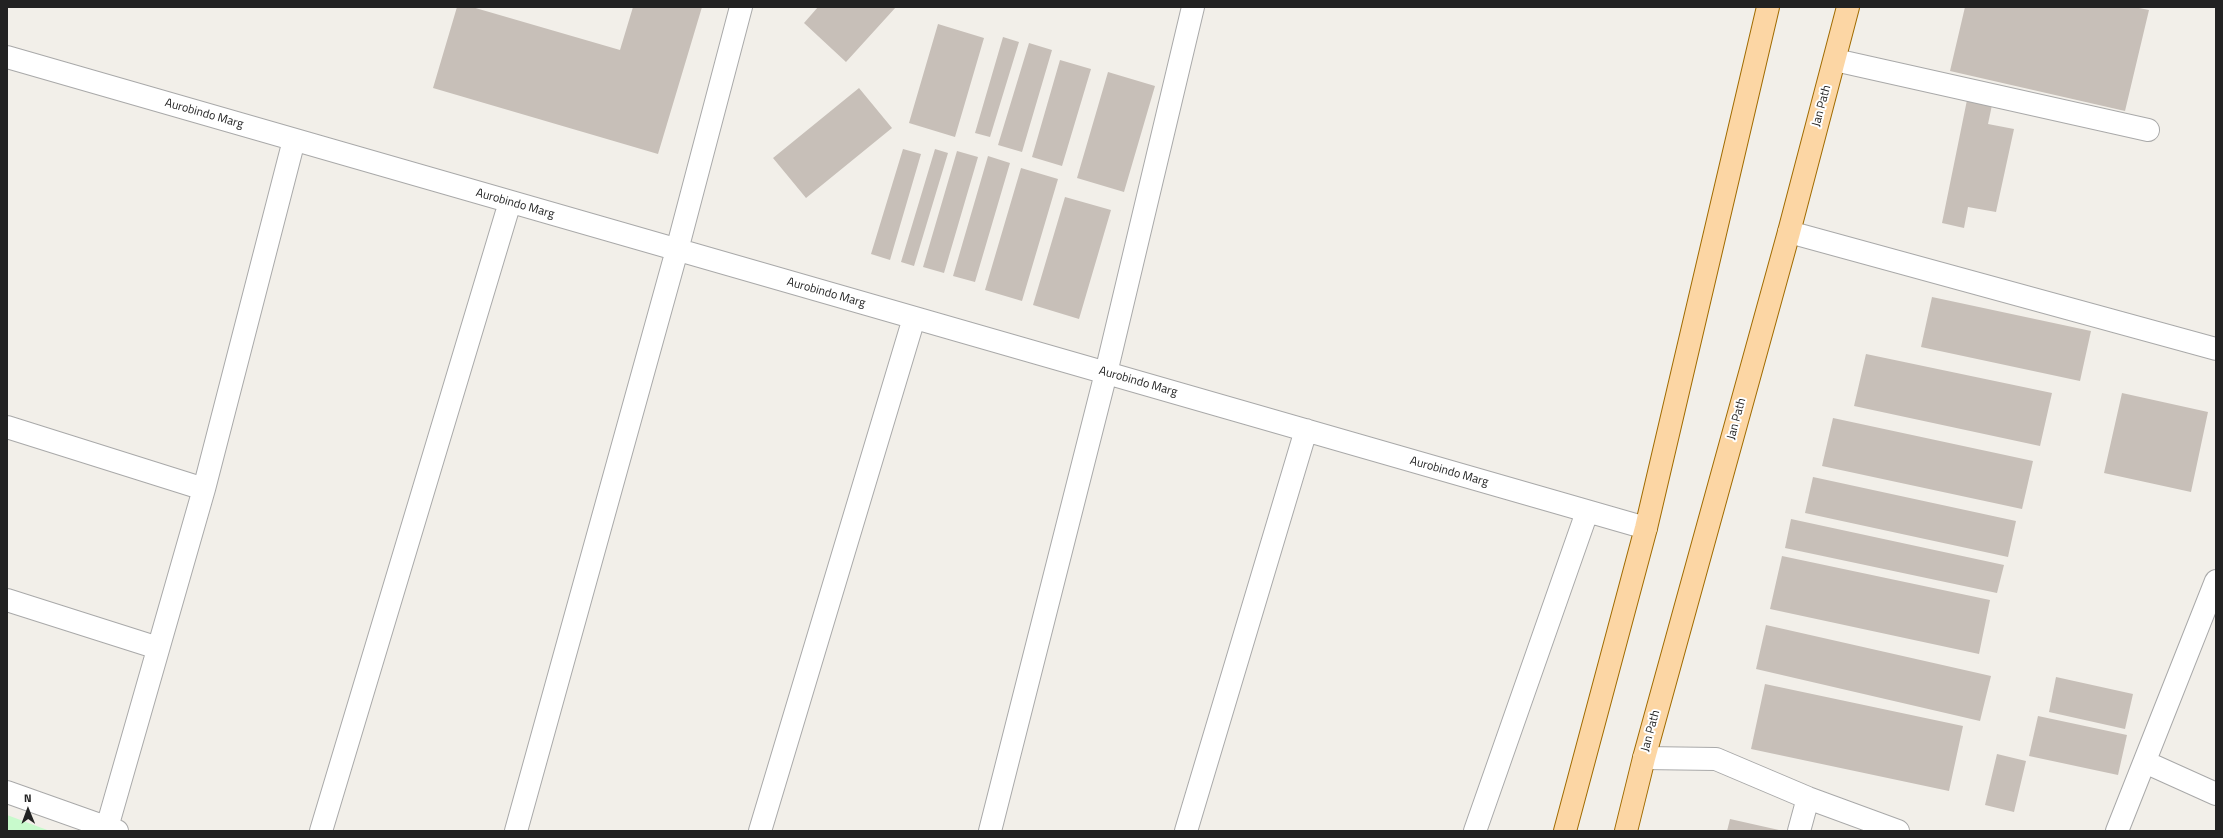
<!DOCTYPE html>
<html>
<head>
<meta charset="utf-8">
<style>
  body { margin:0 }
  #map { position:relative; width:2223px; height:838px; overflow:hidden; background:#f2efe9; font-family:"Titillium Web",sans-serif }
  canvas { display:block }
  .frame { position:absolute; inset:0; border:8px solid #222; pointer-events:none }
  .north { position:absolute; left:8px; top:790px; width:40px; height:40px; -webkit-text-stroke:3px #fff; paint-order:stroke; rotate:359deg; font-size:11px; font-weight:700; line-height:16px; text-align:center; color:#222 }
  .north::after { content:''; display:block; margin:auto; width:14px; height:18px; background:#222; clip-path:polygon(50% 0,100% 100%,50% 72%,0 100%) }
</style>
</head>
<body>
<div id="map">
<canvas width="2223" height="838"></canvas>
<div class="frame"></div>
<div class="north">N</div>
</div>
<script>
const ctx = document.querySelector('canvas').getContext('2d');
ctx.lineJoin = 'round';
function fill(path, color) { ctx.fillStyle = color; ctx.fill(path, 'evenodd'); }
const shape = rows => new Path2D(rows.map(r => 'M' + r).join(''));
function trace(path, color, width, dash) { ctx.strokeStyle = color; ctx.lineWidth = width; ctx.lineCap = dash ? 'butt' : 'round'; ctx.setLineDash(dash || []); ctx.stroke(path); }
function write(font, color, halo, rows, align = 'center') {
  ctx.font = font + ' "Titillium Web",sans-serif'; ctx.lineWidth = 4; ctx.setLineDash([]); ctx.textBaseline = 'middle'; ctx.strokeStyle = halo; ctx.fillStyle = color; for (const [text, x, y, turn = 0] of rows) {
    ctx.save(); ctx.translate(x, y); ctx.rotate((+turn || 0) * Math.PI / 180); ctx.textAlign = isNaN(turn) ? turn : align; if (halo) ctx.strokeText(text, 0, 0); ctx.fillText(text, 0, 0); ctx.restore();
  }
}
fill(shape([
  [7,815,50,831,7,831]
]), '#c8facc');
fill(shape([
  [457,7,472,7,620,50,633,7,702,7,658,154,433,88],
  [818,7,896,7,846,62,804,23],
  [1965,7,2134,7,2149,10,2125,111,1950,71],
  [938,24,984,38,955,137,909,123],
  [1003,37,1019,42,990,137,975,133],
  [1029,43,1052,50,1022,152,998,145],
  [1060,60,1091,69,1062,166,1032,157],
  [1108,72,1155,86,1124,192,1077,178],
  [859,88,892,128,806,198,773,158],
  [1967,100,1992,105,1988,124,2014,129,1996,212,1968,207,1964,228,1942,223],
  [903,149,921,154,890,260,871,254],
  [935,149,948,153,914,266,901,262],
  [957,151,978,157,944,273,923,267],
  [988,156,1010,163,975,282,953,276],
  [1021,168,1058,179,1022,301,985,290],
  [1065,197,1111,210,1079,319,1033,305],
  [1932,297,2091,331,2080,381,1921,347],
  [1866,354,2052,393,2040,446,1854,406],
  [2122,393,2208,412,2191,492,2104,473],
  [1833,418,2033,461,2022,509,1822,466],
  [1813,477,2016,521,2008,557,1805,513],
  [1791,519,2004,565,1997,593,1785,548],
  [1782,556,1990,600,1979,654,1770,609],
  [1766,625,1991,676,1980,721,1756,669],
  [2056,677,2133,694,2125,729,2049,712],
  [1765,684,1963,726,1949,791,1751,749],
  [2038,716,2127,735,2118,775,2029,756],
  [1997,754,2026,761,2014,812,1985,805],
  [1730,819,1779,830,1779,831,1727,831]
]), '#c7bfb8');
const minor = shape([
  [7,57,1646,528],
  [1835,60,2148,130],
  [1789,232,2216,349],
  [7,427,204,489],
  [7,600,158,648],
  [1644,758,1716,759,1808,798,1898,831],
  [2145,762,2216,794],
  [7,792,117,831],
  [106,831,204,489,294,140],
  [321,831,510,202],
  [516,831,677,250,741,7],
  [760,831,914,318],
  [990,831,1106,373,1193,7],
  [1186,831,1306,430],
  [1475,831,1587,512],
  [1799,831,1808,798],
  [2117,831,2216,581]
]);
const major = shape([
  [1565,831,1646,528,1768,7],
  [1626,831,1644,758,1789,232,1848,7]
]);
trace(minor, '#a9a9a9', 24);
trace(major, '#a06b00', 24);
trace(minor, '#fff', 22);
trace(major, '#fcd6a4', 22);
write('12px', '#222', '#fff', [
  ["Jan Path",1822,106,-75],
  ["Aurobindo Marg",204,114,16],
  ["Aurobindo Marg",515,204,16],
  ["Aurobindo Marg",826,293,16],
  ["Aurobindo Marg",1138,382,16],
  ["Jan Path",1737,419,-75],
  ["Aurobindo Marg",1449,472,16],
  ["Jan Path",1651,731,-75]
]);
</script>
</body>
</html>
